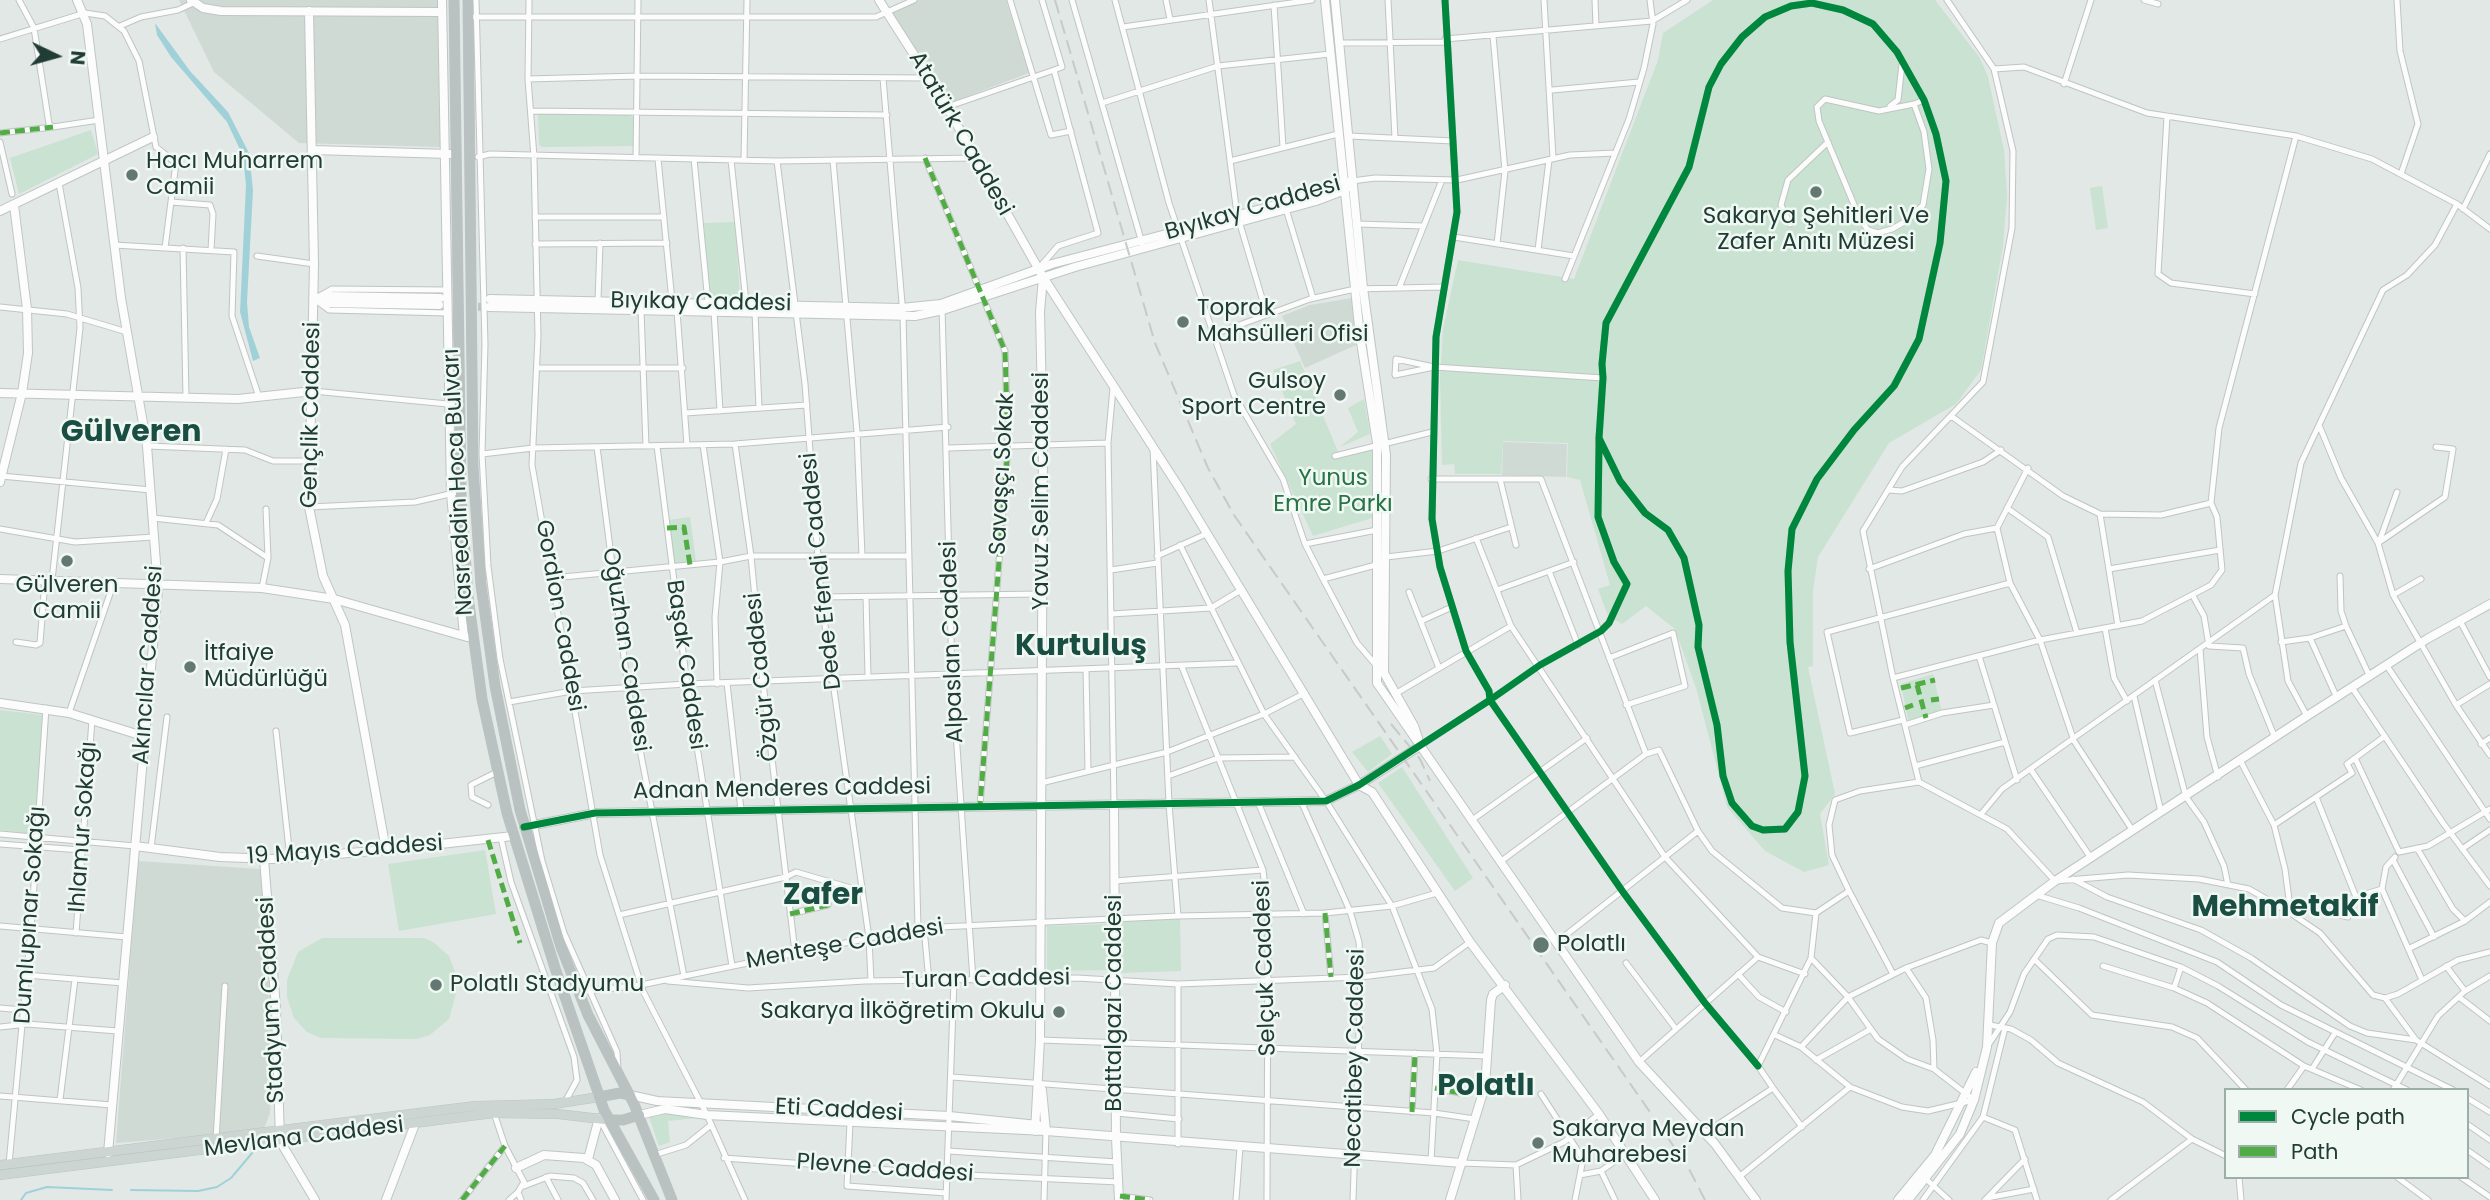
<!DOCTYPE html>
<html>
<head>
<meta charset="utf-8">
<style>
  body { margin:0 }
  #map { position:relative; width:2490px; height:1200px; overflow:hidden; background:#e2e8e5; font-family:Poppins,sans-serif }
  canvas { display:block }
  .legend { position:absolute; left:2224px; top:1088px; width:245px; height:91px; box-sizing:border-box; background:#f0f8f4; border:2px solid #9dada7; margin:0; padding:9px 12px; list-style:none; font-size:21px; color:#203c34 }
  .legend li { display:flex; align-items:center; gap:14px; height:35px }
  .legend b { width:35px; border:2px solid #9dada7 }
  .north { position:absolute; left:21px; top:21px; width:70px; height:70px; -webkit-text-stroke:5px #f0f8f4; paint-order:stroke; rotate:95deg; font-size:19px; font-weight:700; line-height:28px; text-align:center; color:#203c34 }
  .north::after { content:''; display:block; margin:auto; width:24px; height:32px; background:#203c34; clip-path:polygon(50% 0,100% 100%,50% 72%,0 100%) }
</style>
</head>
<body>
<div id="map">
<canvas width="2490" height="1200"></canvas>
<ul class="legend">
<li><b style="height:9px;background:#00873e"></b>Cycle path</li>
<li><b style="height:9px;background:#52ac45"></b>Path</li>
</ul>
<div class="north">N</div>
</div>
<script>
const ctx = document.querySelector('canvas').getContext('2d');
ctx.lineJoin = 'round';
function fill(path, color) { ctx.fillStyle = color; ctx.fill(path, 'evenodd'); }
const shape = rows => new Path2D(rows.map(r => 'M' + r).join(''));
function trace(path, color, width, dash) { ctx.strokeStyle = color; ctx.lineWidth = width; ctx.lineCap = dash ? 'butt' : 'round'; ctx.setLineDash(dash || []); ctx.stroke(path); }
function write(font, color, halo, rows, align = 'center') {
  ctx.font = font + ' Poppins,sans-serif'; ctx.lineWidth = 5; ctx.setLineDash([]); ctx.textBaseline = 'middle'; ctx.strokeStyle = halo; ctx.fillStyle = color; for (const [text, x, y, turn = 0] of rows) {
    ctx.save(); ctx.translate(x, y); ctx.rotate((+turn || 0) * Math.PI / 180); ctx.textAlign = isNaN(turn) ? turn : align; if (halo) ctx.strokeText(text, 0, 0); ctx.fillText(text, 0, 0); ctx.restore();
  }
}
fill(shape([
  [179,0,439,0,440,147,299,143,214,72],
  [919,0,1006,0,1029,73,949,103,890,11],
  [1352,298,1356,345,1305,368,1282,316,1310,305],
  [1503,442,1567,444,1566,477,1502,475],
  [138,861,260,869,273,1029,270,1113,263,1131,116,1143]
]), '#cfdad5');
fill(shape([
  [1713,0,1935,0,1980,58,1988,77,2004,150,2007,196,2003,246,1981,370,1956,404,1889,443,1818,557,1813,590,1813,666,1808,667,1835,794,1820,814,1829,865,1804,872,1765,851,1727,807,1697,691,1675,629,1646,606,1622,624,1608,616,1598,589,1610,585,1580,480,1567,477,1568,443,1503,441,1501,474,1455,474,1454,464,1442,465,1440,378,1443,329,1458,260,1574,279,1658,60,1663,33],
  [538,114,628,115,633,117,634,146,542,147,539,145],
  [91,130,98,154,19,194,10,158],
  [2102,186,2108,228,2096,230,2090,188],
  [735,222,740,297,712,298,709,294,704,223],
  [1300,361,1339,454,1342,457,1372,449,1372,518,1313,536,1270,444,1296,424,1273,370],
  [1364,399,1370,434,1340,447,1358,432,1348,408],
  [690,517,696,561,674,563,668,520],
  [1933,674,1942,713,1909,724,1901,684],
  [0,710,43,715,34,834,0,830],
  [1380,736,1392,754,1368,772,1352,752],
  [1402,767,1473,878,1455,891,1378,783],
  [485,850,496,914,399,931,388,864],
  [1180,918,1181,971,1120,973,1118,921],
  [1110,924,1111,970,1047,971,1047,926],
  [322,938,424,938,433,942,449,956,457,977,457,990,449,1019,430,1035,416,1039,321,1038,307,1032,294,1018,287,997,287,980,298,952],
  [665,1114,697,1117,698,1118,668,1121,670,1142,659,1146,649,1117]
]), '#cae2d1');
fill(shape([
  [155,23,190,71,228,112,249,153,253,190,247,302,249,327,260,358,253,361,240,312,246,185,243,156,227,122,171,57,157,35]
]), '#a1d1d8');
trace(shape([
  [131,1190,198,1191,217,1187,231,1178,253,1152],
  [21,1200,26,1193,47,1187,112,1190]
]), '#a1d1d8', 2);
trace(shape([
  [442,306,489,307]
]), '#bbc6c2', 8, [8, 4]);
const street = shape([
  [19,0,34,28,49,124,53,127,99,120],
  [476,0,485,344,482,454,488,566,500,659,542,861,564,933,617,1052,618,1069],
  [529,0,528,79,534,157,538,336,532,465,600,855,643,991,707,1115,745,1200],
  [1010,0,1051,135,1071,131],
  [1042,0,1062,67,1054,70],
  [1072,0,1142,243],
  [1115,0,1169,203,1234,395,1283,479,1305,544,1323,579,1357,643,1375,664],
  [1166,0,1170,19],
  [1209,0,1237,214,1267,315],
  [1388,0,1395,138],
  [1544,0,1553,158],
  [1595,0,1596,26],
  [2144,0,2158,4],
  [2397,0,2400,51,2418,124,2401,174],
  [1274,5,1283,147],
  [473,17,876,17,914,0],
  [120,26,141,17,178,10,193,3],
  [1123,27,1312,0],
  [1493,36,1505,171,1497,244],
  [0,39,85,13,105,16,124,31,139,61,156,147,176,163,165,248],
  [1445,39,1652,21,1687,0],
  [1339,43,1446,42],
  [1994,69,2024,67,2147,113,2296,136,2372,159,2457,204,2490,229],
  [883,78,903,315,918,928],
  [528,79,638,76,929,78],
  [2064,84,2091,0],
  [1552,90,1639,82],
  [1102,103,1218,66,1330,54],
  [1914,104,1879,111,1825,99,1817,107,1819,121,1860,219,1868,230,1878,233,1892,229,1908,220,1923,205,1929,169,1924,132,1914,104,1924,100],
  [1890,106,1898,100,1902,64],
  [947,107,1054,70,1098,233,1058,246,1039,268],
  [531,111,887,115],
  [2167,116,2158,274,2171,283,2255,294],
  [0,133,53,127],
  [1349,136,1453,141],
  [0,142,12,194],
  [478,157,490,154,777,161,976,158],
  [636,158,638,0],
  [925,158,1005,351,1008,446,980,806],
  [658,159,672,301,677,311,687,445],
  [694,159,708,302],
  [731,160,746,302],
  [744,160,747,0],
  [833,160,857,432,862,556],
  [777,161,805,384,821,597,869,938,871,981],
  [1230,161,1338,134],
  [1352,181,1375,178,1457,180,1570,155,1615,153],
  [171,202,210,205,213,214,211,250],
  [1286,209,1313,298],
  [2463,209,2490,154],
  [535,217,664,217],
  [1357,224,1424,226],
  [1790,224,1781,205,1788,180,1828,142],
  [1454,237,1574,256],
  [535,244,667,243],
  [114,245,234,252,232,316,259,397],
  [183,248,186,397],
  [1538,250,1549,160],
  [257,256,314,264],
  [1565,279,1629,119,1644,68,1653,24,1650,0],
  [1399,288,1442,180],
  [448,290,332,289,314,299,329,310,448,313],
  [598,301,600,243],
  [0,307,67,314,127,332],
  [942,307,952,674,973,980],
  [641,310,646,446],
  [714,311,720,411],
  [755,312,759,408],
  [1212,335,1310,299,1355,289,1442,287],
  [1434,367,1395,375,1396,359,1434,367,1603,378],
  [537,368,683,368],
  [1113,388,1108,443,1114,804],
  [313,391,458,405],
  [685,413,807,405],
  [2319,425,2383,290,2407,275,2435,245,2457,204],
  [1599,438,1620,481,1645,513,1668,530,1684,558,1699,625,1698,647,1717,725,1723,776,1732,803,1752,826,1763,830,1785,829,1798,812,1805,776,1790,642,1788,571,1792,529,1817,479,1854,430,1894,386,1919,339,1940,243,1946,181,1936,134,1924,100,1897,52,1873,24,1843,10,1812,3,1791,6,1765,17,1742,37,1721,64,1709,87,1689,167,1606,323,1602,364,1603,378,1599,438,1599,445,1598,517,1614,562,1627,584,1609,623,1601,631,1540,665,1490,700,1623,892,1705,1003,1758,1066],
  [735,444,751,556,763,683,795,952],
  [703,445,720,562,715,617,717,684],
  [147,446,245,450,273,461,309,461],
  [657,446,687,684,732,966],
  [597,447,628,688,684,976],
  [948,448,1108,443],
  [1153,448,1169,804,1178,916],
  [482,454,533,448,735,444,948,427],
  [1335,456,1432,432],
  [2028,468,1997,528,2010,583,2040,640,2074,741,2133,831],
  [1,476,151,490],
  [1431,479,1541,479,1646,754,1659,750,1698,831,1712,851,1782,908,1816,913],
  [1500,479,1516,545],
  [1889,490,1902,491,1983,462,2001,450],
  [2211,503,2219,428,2296,136],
  [309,507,415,502,454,493],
  [2007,508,2048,537,2077,633],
  [2100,514,2118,626],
  [153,518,218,525,268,558],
  [206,523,217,499,226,449],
  [0,529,75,542,154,537],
  [1476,538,1511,626,1665,857,1758,957,1805,974],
  [2379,542,2397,492],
  [2378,543,2445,497,2453,449,2436,447],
  [1305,544,1377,530],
  [1180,545,1264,714,1326,801,1392,906,1432,1009,1437,1054,1431,1161],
  [1157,556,1206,534],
  [1386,557,1438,551,1511,527],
  [1869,569,1964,534,1997,528],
  [2109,569,2220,550],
  [1111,570,1157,563],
  [1549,571,1578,645],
  [2340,576,2341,611,2346,626],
  [552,578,720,562,751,556,909,556],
  [1323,579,1376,565],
  [52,580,80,328,78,288,59,183],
  [262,588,268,558,266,509],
  [1497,590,1574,562],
  [1409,592,1439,668],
  [2393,595,2421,579],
  [2193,596,2204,616,2209,646,2243,648,2249,674,2275,738],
  [821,597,1042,594],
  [866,597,868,676],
  [1111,614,1211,608,1241,590],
  [1421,621,1452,607],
  [2460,621,2490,677],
  [2105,628,2114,678,2127,701],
  [2310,638,2337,698],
  [16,642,36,645,40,643,45,580],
  [2281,642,2310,638,2346,626,2370,677],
  [2200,649,2207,737,2218,777],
  [1979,656,2017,780],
  [1609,658,1673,633,1685,686,1626,705],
  [2387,666,2490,819],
  [1182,667,1263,870,1268,915,1267,1200],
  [1086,669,1088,771],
  [1893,678,2040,640,2142,621,2211,585,2222,570,2217,517,2211,503,2161,515,2100,514,2063,496,1951,416],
  [2155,680,2186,797,2204,822,2224,866,2228,885],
  [727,683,741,810],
  [2353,689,2443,823,2490,886],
  [1395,694,1511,626],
  [2134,696,2161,812],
  [509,702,572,691,687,684,1237,663],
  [2456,705,2490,684],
  [69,713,114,582],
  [2307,716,2288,681,2275,595,2301,463,2319,425,2341,478,2378,543,2393,595,2456,705,2490,755],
  [1903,720,1850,733,1827,632,2010,583],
  [1905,725,1942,713,1994,705],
  [276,731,290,858],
  [2481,744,2490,738],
  [1420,746,1490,700,1489,691,1466,651,1440,567,1432,519,1436,337,1457,212,1445,0],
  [2355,758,2399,852,2428,846,2490,809],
  [2241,762,2274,825,2285,869,2290,907],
  [1915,766,2005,742],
  [2031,770,2091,858],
  [1168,776,1218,758,1295,757],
  [1919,782,1893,678,1863,531,1902,467,1983,382,2012,228,2013,151,1994,69,1947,0],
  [1041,783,1167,752,1264,714,1305,693],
  [2316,797,2356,897],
  [1301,801,1350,911,1359,942,1361,977,1353,1200],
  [1258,802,1304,914],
  [488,805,472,797,471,785,497,772],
  [1982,813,2002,789,2275,595],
  [1472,820,1587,738],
  [2274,825,2352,773,2347,764,2385,736],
  [0,834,135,846],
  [501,838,511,882,574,1057,577,1080,565,1102],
  [0,844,81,850],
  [151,848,167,717],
  [2417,848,2453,909,2465,921],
  [2462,849,2490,830],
  [2393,860,2434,937],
  [1500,862,1646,754],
  [2073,879,2107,897,2201,930,2251,958,2350,1026,2367,1033,2416,1040,2490,1086],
  [1114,881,1263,870],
  [2382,889,2386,867,2395,857],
  [1849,891,1893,974],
  [2036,895,2079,908,2217,962,2281,1005,2453,1090],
  [2290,903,2348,917,2356,897,2382,889,2422,980],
  [1325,913,1331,977],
  [790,914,828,905,833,890,851,891],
  [619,915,786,877,796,872,861,891],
  [0,926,127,937],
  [924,928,929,981],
  [76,933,92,720],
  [1557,942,1698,831],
  [2410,948,2465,921,2490,902],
  [2034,959,2092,1015,2172,1027,2197,1038,2246,1090],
  [1626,963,1676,1029],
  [2103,966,2174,988,2207,1003,2304,1066,2361,1090],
  [2446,966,2465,991],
  [1906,968,1926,998,1933,1040,1934,1069],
  [1738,974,1759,997,1786,1012],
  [26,975,123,983],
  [668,981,748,988,865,981,1077,978,1178,984,1361,977,1434,968,1470,942],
  [2174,988,2181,967],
  [588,991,641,985,918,928,1178,916,1325,913,1392,906,1437,893],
  [2459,997,2490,1021],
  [2385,998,2416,1040],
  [0,1008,23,1010],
  [1990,1025,2011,1029,2031,1040,2058,1063,2143,1102,2192,1139,2226,1156],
  [0,1027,27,1024,118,1031],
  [1775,1035,1801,1047,1850,1087,1902,1107,1928,1111,1974,1100,1934,1069,1907,1059,1878,1039,1848,997,1811,958],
  [1040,1040,1488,1056],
  [1989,1044,2010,1012,2024,974,2048,939,2057,935,2094,937,2181,967,2218,986,2308,1042,2407,1090],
  [1801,1047,1848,997,1906,968,1981,940,1992,943],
  [1816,1060,1871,1029],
  [1639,1062,1758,957],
  [2312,1069,2335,1033],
  [952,1077,1434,1113,1475,1119],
  [1435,1088,1465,1094],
  [1773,1088,1802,1127],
  [2287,1090,2304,1066],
  [2393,1090,2438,1016,2465,991,2490,976],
  [1541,1094,1583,1159,1575,1200],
  [0,1096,112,1105],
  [2467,1098,2490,1112],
  [60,1100,75,979],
  [1412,1112,1415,1053],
  [494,1113,505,1146,524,1182,518,1192,521,1200],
  [1116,1113,1179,1119],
  [1983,1117,2015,1130,2037,1200],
  [599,1118,643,1200],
  [850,1122,847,1186,946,1193],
  [2467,1124,2490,1140],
  [1705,1133,1773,1088,1758,1066,1811,958,1816,913,1849,891,1832,855,1829,825,1835,800,1860,791,1919,782,2007,829,2055,881,2128,875,2199,879,2249,889,2289,912,2320,933,2373,995,2385,998,2398,994,2458,960,2490,952],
  [216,1140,225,986],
  [1178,1144,1178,984],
  [2467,1150,2490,1166],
  [948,1151,1117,1162],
  [654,1155,686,1145,711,1125],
  [724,1158,946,1174,1119,1182],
  [1462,1163,1516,1165,1564,1142,1599,1114],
  [9,1164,31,929,46,708],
  [1516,1165,1518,1200],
  [1601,1171,1615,1200],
  [1580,1175,1601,1171,1625,1154],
  [546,1177,558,1200],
  [1739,1177,1850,1087],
  [2239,1177,2241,1200],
  [2397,1177,2428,1200],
  [2461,1177,2490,1197],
  [1926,1179,1949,1200],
  [524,1186,550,1176,574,1178,583,1183,593,1200],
  [1120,1196,1150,1200],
  [1987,1198,2034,1189],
  [462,1200,505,1146],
  [509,1200,518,1192],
  [946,1200,954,980],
  [1044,1200,1046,1131],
  [1236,1200,1240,1147],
  [1923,1200,1983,1117,2005,1028],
  [1985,1200,2025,1159],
  [2111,1200,2192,1139]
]);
const secondary = shape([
  [77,0,87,24,121,298,147,446,158,589,108,1153],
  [191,0,203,8,221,11,442,12],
  [442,0,451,494,464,636],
  [879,0,943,100,1043,277,1180,489,1359,785,1372,792,1470,942,1599,1114,1655,1200],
  [1325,0,1360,336,1377,443,1377,683,1639,1062,1715,1144,1756,1200],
  [1335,0,1363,288,1386,455,1384,673,1414,726,1418,738],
  [309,11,314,264,309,507,323,576,345,625,386,850],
  [313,150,450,154],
  [0,211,153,137],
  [314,299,328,296,440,298],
  [317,299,328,303,439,305],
  [490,299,901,308,941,304,1052,264,1265,208,1349,182],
  [489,307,915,316,943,310,1075,267,1316,201,1345,190,1352,181],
  [0,393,238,399,313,391],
  [0,482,22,393,28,353,27,309,14,205],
  [0,579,262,588,334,599,467,637],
  [0,703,69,713,146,737],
  [1114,805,1116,1138,1119,1200],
  [524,827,595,813,1326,801,1359,785,1420,746],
  [135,846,220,857,275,859,386,850,513,836],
  [264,859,276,1008,280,1141,315,1200],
  [1038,1083,1042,1090,1046,1131],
  [630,1095,657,1101,949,1116,1038,1125],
  [639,1115,665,1109,707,1115,1046,1131,1462,1163],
  [1035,1131,1040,1040,1043,445,1040,312,1043,277],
  [588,1159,599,1118],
  [516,1168,544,1155,584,1158,596,1165,615,1200],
  [386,1200,415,1124],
  [1450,1200,1485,1086,1491,1000,1493,994,1505,985],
  [1898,1200,1935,1155,1976,1072],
  [1908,1200,1960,1134,1974,1100,1987,1047,1992,943,1999,923,2055,881,2307,716,2427,639,2490,604]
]);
const primary = shape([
  [0,1165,475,1106,554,1104,599,1097],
  [0,1175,494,1113,558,1114,609,1120]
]);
const highway = shape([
  [454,0,461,496,468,597,482,699,507,813,555,968,604,1110,654,1200],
  [468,0,473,467,481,585,495,686,520,810,561,947,588,1015,634,1104,672,1200],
  [599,1097,620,1093,630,1095],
  [609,1120,623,1120,639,1115]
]);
trace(street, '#bfc5c2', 7);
trace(secondary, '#bec6c3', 10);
trace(primary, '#bbc5c1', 10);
trace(highway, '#bbc5c1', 11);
trace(street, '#fbfcfb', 5);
trace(secondary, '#fbfcfb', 8);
trace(primary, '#ccd5d2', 9);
trace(highway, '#b9c2c0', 10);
trace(shape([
  [1055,0,1155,343,1208,468,1234,515,1643,1102,1688,1167,1705,1200],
  [1391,724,1420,759,1430,781]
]), '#c6cac9', 2, [14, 7]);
trace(shape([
  [0,133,53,127],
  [925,158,1005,351,1008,446,980,806],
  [667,528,684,527,690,565],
  [1917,685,1926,718],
  [1901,688,1935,680],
  [1931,700,1939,699],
  [1905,708,1913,705],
  [488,840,520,943],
  [1325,913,1331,977],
  [790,914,828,905,833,890,861,891],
  [1435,1088,1465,1094],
  [1412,1112,1415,1053],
  [1120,1196,1150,1200],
  [462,1200,505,1146]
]), '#52ac45', 5, [10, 5]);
trace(shape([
  [1599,438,1620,481,1645,513,1668,530,1684,558,1699,625,1698,647,1717,725,1723,776,1732,803,1752,826,1763,830,1785,829,1798,812,1805,776,1790,642,1788,571,1792,529,1817,479,1854,430,1894,386,1919,339,1940,243,1946,181,1936,134,1924,100,1897,52,1873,24,1843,10,1812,3,1791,6,1765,17,1742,37,1721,64,1709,87,1689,167,1606,323,1602,364,1603,378,1599,438,1599,445,1598,517,1614,562,1627,584,1609,623,1601,631,1540,665,1490,700,1623,892,1705,1003,1758,1066],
  [524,827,595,813,1326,801,1359,785,1490,700,1489,691,1466,651,1440,567,1432,519,1436,337,1457,212,1445,0]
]), '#00873e', 7);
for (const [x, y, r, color] of [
  [132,175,7,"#647872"],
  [1816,192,7,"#647872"],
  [1183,322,7,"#647872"],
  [1340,395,7,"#647872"],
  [67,561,7,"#647872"],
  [190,667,7,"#647872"],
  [1541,945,9,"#647872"],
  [436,985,7,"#647872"],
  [1059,1012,7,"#647872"],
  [1538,1143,7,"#647872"]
]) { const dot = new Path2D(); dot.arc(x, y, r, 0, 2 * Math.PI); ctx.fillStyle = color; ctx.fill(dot); trace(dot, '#f0f8f4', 2.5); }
write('23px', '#203c34', '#f0f8f4', [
  ["Atatürk Caddesi",960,134,60],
  ["Bıyıkay Caddesi",1253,209,-16],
  ["Bıyıkay Caddesi",701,303,1],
  ["Gençlik Caddesi",312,415,-89],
  ["Savaşçı Sokak",1003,474,-87],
  ["Nasreddin Hoca Bulvarı",459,482,-93],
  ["Yavuz Selim Caddesi",1042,491,-90],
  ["Dede Efendi Caddesi",822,571,-96],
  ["Gordion Caddesi",559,616,80],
  ["Alpaslan Caddesi",953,642,-92],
  ["Oğuzhan Caddesi",625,650,81],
  ["Akıncılar Caddesi",149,665,-86],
  ["Başak Caddesi",685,665,82],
  ["Özgür Caddesi",763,677,-96],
  ["Adnan Menderes Caddesi",782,790,-1],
  ["Ihlamur Sokağı",84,827,-86],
  ["19 Mayıs Caddesi",345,851,-4],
  ["Dumlupınar Sokağı",31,915,-86],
  ["Menteşe Caddesi",845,945,-10],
  ["Selçuk Caddesi",1266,968,-92],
  ["Turan Caddesi",986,980,-1],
  ["Stadyum Caddesi",272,1000,-93],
  ["Battalgazi Caddesi",1115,1003,-90],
  ["Necatibey Caddesi",1356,1058,-89],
  ["Eti Caddesi",839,1111,3],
  ["Mevlana Caddesi",304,1138,-7],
  ["Plevne Caddesi",885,1169,4]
]);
write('23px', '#203c34', '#f0f8f4', [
  ["Hacı Muharrem",146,162],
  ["Camii",146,188],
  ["Sakarya Şehitleri Ve",1816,217,"center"],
  ["Zafer Anıtı Müzesi",1816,243,"center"],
  ["Toprak",1197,309],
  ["Mahsülleri Ofisi",1197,335],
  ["Gulsoy",1326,382,"right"],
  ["Sport Centre",1326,408,"right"],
  ["Gülveren",67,586,"center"],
  ["Camii",67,612,"center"],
  ["İtfaiye",204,654],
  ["Müdürlüğü",204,680],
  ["Polatlı",1557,945],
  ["Polatlı Stadyumu",450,985],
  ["Sakarya İlköğretim Okulu",1045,1012,"right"],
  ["Sakarya Meydan",1552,1130],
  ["Muharebesi",1552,1156]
], 'left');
write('23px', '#297445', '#f0f8f4', [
  ["Yunus",1333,479],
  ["Emre Parkı",1333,505]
]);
write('bold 30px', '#1b4e42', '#f0f8f4', [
  ["Gülveren",131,433],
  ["Kurtuluş",1081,647],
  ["Zafer",823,896],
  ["Mehmetakif",2285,908],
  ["Polatlı",1486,1087]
]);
</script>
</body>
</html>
